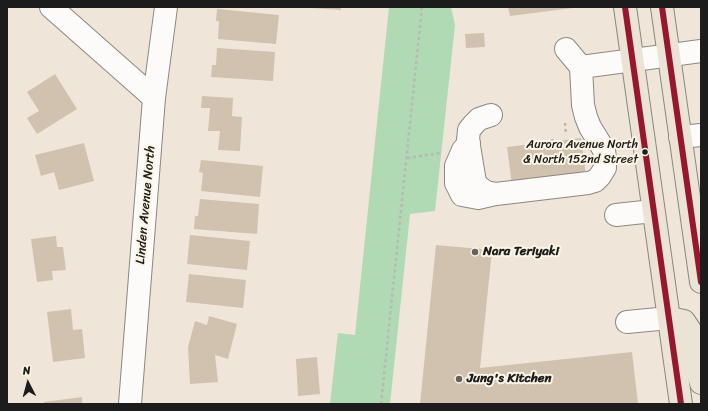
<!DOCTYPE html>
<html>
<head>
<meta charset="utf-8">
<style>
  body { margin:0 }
  #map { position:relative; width:708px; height:411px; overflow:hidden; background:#efe6d9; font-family:Sriracha,sans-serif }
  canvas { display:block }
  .frame { position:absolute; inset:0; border:8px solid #1c1c1c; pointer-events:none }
  .north { position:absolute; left:8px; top:363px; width:40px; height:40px; -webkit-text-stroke:3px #fcf5e5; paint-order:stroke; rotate:354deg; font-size:11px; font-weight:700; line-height:16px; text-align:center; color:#1c1c1c }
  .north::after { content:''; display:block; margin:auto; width:14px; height:18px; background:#1c1c1c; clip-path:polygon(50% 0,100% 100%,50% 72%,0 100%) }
</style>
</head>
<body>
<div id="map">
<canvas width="708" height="411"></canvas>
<div class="frame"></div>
<div class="north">N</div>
</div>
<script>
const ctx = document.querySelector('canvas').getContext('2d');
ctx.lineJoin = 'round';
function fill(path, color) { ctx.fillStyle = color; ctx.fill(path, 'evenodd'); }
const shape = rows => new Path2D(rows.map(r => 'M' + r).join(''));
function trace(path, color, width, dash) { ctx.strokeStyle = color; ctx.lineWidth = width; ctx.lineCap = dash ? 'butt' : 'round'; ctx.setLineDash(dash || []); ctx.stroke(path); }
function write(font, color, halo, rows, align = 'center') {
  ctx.font = font + ' Sriracha,sans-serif'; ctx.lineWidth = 4; ctx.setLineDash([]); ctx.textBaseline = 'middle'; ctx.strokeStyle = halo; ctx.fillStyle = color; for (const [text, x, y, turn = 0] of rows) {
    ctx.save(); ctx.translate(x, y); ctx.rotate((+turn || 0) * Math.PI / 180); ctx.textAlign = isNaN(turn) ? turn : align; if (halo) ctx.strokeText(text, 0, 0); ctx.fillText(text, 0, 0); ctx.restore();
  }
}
fill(shape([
  [389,7,451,7,455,25,435,211,410,214,390,404,330,404,338,333,355,335]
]), '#afdab3');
fill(shape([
  [311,7,341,7,341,10,311,8],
  [508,7,573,7,573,8,510,16],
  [217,9,279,15,276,44,218,39,219,21,216,21],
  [484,33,485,47,466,48,465,34],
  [217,48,275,52,273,81,211,77,212,65,216,65],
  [55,74,77,109,37,134,27,118,39,111,27,92],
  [202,96,233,98,232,116,242,117,240,151,218,150,220,131,208,131,210,108,201,108],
  [581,138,586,176,512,185,507,147],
  [84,143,94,181,59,190,54,172,41,176,35,155],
  [201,160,263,166,260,197,201,191,203,173,199,172],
  [200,199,259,204,257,234,194,229,195,216,198,216],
  [190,235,250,241,247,270,187,264],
  [56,236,57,247,63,247,66,270,52,271,53,280,37,282,31,239],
  [436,245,492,250,480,368,632,352,638,404,420,404],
  [189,274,246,280,243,308,186,302],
  [71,309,73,330,82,329,85,358,53,362,47,312],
  [209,316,237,324,228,359,215,355,218,382,190,384,188,347,195,321,207,325],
  [317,357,320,394,298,396,296,359],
  [82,397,82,404,44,404,44,402]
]), '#d1c1af');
const minor = shape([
  [51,7,154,98],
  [581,67,701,51],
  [491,115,479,119,474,124,469,130,468,140,475,182,479,187,486,192,496,194,588,183,595,181,600,176,605,168,605,159,604,150,590,127,586,117,583,105,581,67,566,49],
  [680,137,701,135],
  [469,143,463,150,456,166,456,183,462,195,478,198,495,194],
  [616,215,653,211],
  [627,322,669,318],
  [130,404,154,98,166,7]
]);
const major = shape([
  [669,318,684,321,690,330,697,370,701,383]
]);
const highway = shape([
  [625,7,681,404],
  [662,7,701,282]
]);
trace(minor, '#8c8781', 24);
trace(major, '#8c8781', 24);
trace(highway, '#8c8781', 24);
trace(shape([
  [565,123,566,135],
  [552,139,553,142],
  [407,158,440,153],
  [381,404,422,7]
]), '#b9b8b6', 2.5, [3, 3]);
trace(minor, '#fdfbf9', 22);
trace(major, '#eae3d6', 22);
trace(highway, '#eae3d6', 22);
trace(shape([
  [625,7,681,404],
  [662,7,701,282]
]), '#96172e', 6);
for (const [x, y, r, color] of [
  [645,152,3.5,"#1c1c1c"],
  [475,252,4,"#66635e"],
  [459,379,4,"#66635e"]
]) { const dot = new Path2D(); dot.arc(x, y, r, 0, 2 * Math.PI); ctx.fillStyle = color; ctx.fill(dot); trace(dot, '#fcf5e5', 1.5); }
write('12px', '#1c1c1c', '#fcf5e5', [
  ["Aurora Avenue North",638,145],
  ["& North 152nd Street",638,160]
], 'right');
write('13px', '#1c1c1c', '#fcf5e5', [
  ["Linden Avenue North",146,205,-85]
]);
write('bold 13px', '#1c1c1c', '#fcf5e5', [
  ["Nara Teriyaki",483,252],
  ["Jung's Kitchen",467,379]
], 'left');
</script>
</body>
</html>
